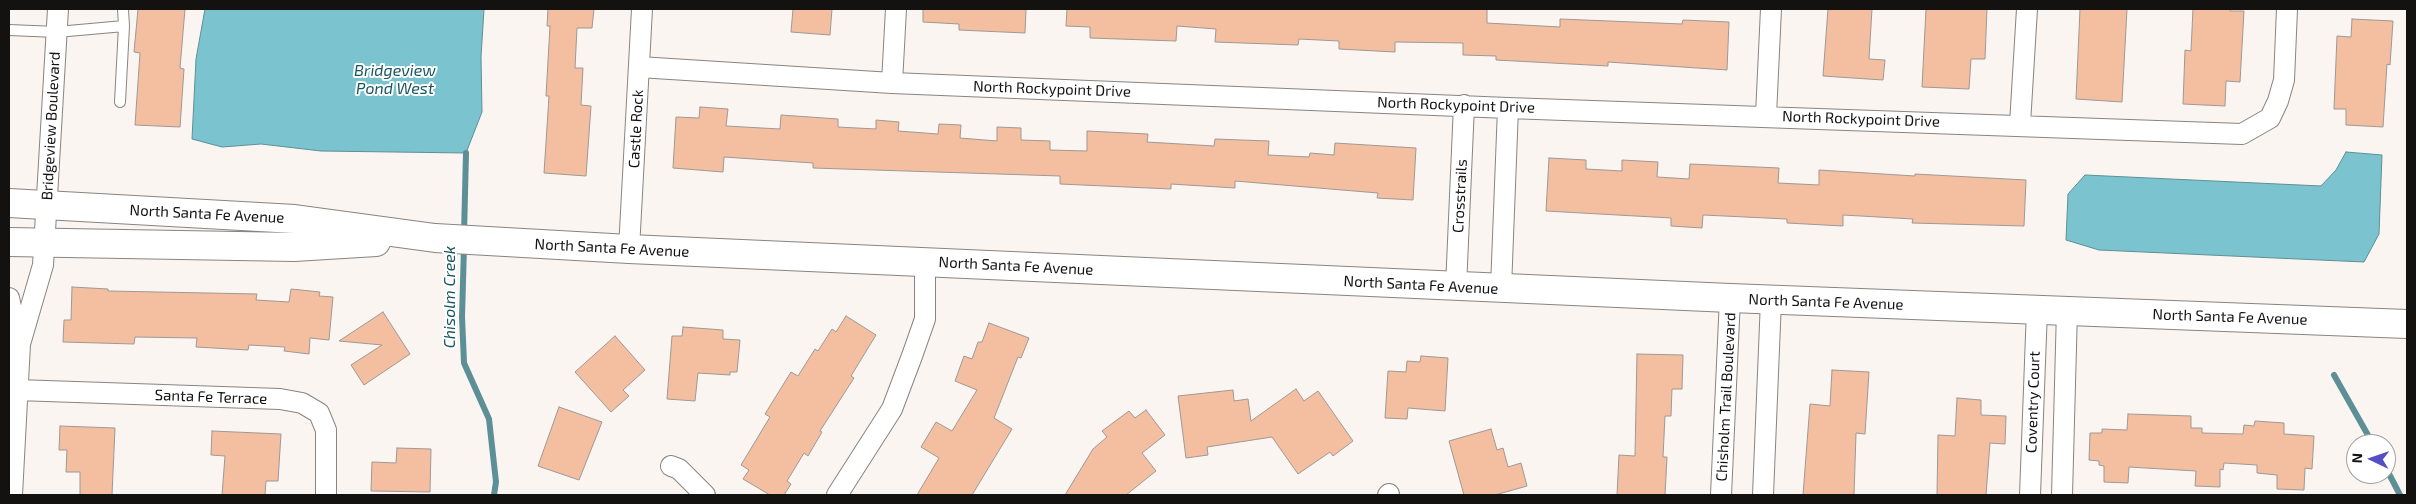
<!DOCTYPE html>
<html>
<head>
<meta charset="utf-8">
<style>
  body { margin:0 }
  #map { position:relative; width:2416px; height:504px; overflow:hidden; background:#fbf5f1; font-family:"Exo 2",sans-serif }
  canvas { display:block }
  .frame { position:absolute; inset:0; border:10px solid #141211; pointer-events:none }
  .north { position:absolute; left:2346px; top:434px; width:50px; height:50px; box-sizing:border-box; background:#fff; border:1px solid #a1a0a0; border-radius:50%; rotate:273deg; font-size:14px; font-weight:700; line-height:20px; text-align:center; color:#141211 }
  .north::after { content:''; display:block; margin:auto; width:18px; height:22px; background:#554ec5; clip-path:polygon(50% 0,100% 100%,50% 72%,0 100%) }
</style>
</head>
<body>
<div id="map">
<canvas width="2416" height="504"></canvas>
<div class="frame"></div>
<div class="north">N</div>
</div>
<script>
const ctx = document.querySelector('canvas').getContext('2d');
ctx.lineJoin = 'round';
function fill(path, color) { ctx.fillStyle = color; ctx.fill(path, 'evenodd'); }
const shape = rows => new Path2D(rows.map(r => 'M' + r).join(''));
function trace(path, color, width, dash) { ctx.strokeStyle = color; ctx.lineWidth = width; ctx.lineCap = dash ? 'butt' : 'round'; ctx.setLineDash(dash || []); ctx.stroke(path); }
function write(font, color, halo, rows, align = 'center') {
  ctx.font = font + ' "Exo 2",sans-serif'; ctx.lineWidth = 4; ctx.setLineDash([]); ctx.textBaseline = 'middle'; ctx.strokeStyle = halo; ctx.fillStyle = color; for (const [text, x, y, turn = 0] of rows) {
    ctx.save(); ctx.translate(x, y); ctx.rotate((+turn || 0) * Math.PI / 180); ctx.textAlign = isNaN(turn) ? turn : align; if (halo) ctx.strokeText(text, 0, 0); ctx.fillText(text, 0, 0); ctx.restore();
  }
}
const water = shape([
  [205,9,484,9,481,57,482,112,466,153,321,151,261,144,222,147,192,139,196,59,205,9],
  [2346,152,2382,155,2379,234,2364,262,2099,250,2066,240,2068,194,2085,175,2321,186,2336,170,2346,152]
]);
fill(water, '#7bc4cf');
trace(water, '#5c8f96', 1);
trace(shape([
  [464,234,466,153],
  [464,247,462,317,464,363,489,419,496,482,494,495],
  [2334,375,2373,444],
  [2386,468,2400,495]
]), '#5c8f96', 6);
const building = shape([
  [138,9,185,9,180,68,184,69,180,127,135,125,140,53,134,52,138,9],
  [548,9,594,9,592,28,577,28,575,68,583,68,581,105,591,106,586,176,544,173,549,96,546,96,550,26,547,26,548,9],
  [793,9,832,9,830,35,791,32,793,9],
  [923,9,1026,9,1025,33,959,30,959,24,923,22,923,9],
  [1067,9,1487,9,1487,23,1560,27,1560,19,1682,24,1683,20,1729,22,1727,70,1608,62,1608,66,1496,60,1496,56,1463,55,1463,43,1395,42,1395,52,1339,49,1339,41,1299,39,1298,45,1215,42,1216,29,1177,26,1176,41,1090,38,1090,27,1066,26,1067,9],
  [1828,9,1872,9,1869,59,1885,60,1883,80,1823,76,1828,9],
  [1926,9,1987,9,1985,59,1971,59,1969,89,1922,87,1926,9],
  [2080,9,2127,9,2122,102,2076,99,2080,9],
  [2193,9,2230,9,2230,11,2244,11,2240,82,2226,81,2225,106,2183,104,2185,50,2191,51,2193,9],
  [2352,19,2393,21,2390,65,2387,64,2383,127,2346,125,2346,109,2334,109,2337,36,2351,37,2352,19],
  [700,107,728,109,726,126,780,129,781,115,838,119,838,127,876,129,876,120,899,122,898,131,938,134,939,124,961,125,960,138,997,141,997,127,1021,128,1021,140,1050,141,1050,150,1087,151,1087,131,1148,134,1147,142,1214,146,1215,139,1269,141,1268,155,1309,157,1310,153,1334,155,1335,143,1416,148,1413,200,1377,198,1378,193,1235,181,1235,188,1171,184,1171,189,1060,184,1060,176,813,168,813,163,724,157,723,172,673,168,676,117,699,118,700,107],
  [1549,158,1586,160,1586,169,1622,171,1622,160,1658,162,1657,177,1689,179,1690,164,1779,168,1778,183,1819,185,1819,170,1915,176,1915,174,2026,180,2024,226,1912,223,1913,219,1843,215,1843,226,1787,223,1787,219,1703,215,1702,228,1671,226,1671,218,1546,211,1549,158],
  [72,287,108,289,108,291,257,294,256,300,289,302,291,289,320,292,319,296,333,297,329,340,310,338,309,354,284,351,285,347,249,345,248,350,196,347,197,338,135,337,134,344,63,342,64,320,71,320,72,287],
  [383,312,410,354,364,385,351,365,382,345,339,341,383,312],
  [846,316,876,335,851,376,854,378,820,431,822,432,808,456,804,453,787,481,791,484,784,495,770,495,743,479,749,470,741,465,770,417,765,414,791,372,798,376,815,349,818,351,832,329,836,332,846,316],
  [989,323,1029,338,1021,358,1018,357,994,418,1012,429,972,495,917,495,939,458,921,447,936,422,952,431,977,390,955,381,964,356,972,359,978,342,982,342,989,323],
  [683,327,723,330,723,339,740,340,737,372,730,372,730,375,698,373,695,401,667,399,672,336,682,336,683,327],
  [615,336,645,370,623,390,629,396,611,412,575,372,615,336],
  [1637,354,1683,355,1682,389,1672,389,1671,416,1665,416,1663,457,1667,457,1665,495,1617,495,1619,455,1635,456,1637,354],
  [1421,356,1448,358,1445,411,1408,408,1407,419,1385,418,1388,371,1406,372,1407,361,1420,362,1421,356],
  [1832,370,1869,372,1865,434,1856,433,1854,495,1803,495,1810,404,1830,406,1832,370],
  [1296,389,1304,401,1318,391,1353,441,1333,456,1330,452,1298,474,1272,437,1207,447,1208,455,1186,458,1178,396,1233,390,1234,401,1248,399,1251,421,1296,389],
  [1957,398,1981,400,1981,415,2006,416,2005,444,1990,443,1986,495,1937,495,1938,435,1955,436,1957,398],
  [559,407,602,422,579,480,538,466,559,407],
  [1146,410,1165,435,1142,453,1156,471,1126,495,1065,495,1093,449,1107,437,1102,431,1129,411,1135,418,1146,410],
  [2128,414,2191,416,2191,428,2202,428,2202,433,2243,434,2244,425,2254,426,2255,421,2284,423,2284,434,2314,436,2312,469,2305,468,2304,490,2277,489,2277,475,2257,473,2257,465,2224,463,2223,470,2220,469,2220,487,2195,486,2196,471,2129,467,2128,483,2104,482,2104,466,2099,465,2099,461,2089,460,2090,433,2102,433,2102,429,2127,430,2128,414],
  [60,426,115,428,112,495,80,495,80,472,66,472,67,450,59,450,60,426],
  [1491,429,1497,450,1503,448,1508,467,1521,463,1527,486,1495,495,1464,495,1449,441,1491,429],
  [212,431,281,434,278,481,266,481,265,495,222,495,225,456,211,455,212,431],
  [397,448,431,449,430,492,371,491,372,462,396,463,397,448]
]);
fill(building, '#f4bea0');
trace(building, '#9e9895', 1);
const lane = shape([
  [9,30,57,32,124,26,123,9],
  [120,102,124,26]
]);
const street = shape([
  [639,67,892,83,1508,108,2242,134,2270,118,2278,101,2284,80,2287,9],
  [892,83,896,9],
  [1766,115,1771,9],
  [2020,124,2027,9],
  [629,249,642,9],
  [1456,287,1464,105],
  [1501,288,1508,108],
  [9,298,19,343],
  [17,390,280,399,302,403,319,413,326,430,326,495],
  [671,466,679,469,705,495],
  [12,495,20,344,43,265,58,9],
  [837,495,892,409,912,356,925,319,925,262],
  [1388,495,1389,494],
  [1721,495,1730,298],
  [1763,495,1771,300],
  [2030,495,2037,309],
  [2062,495,2067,310]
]);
const secondary = shape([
  [9,203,295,219,435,238,629,249,1730,298,2407,324],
  [9,242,294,247,376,242]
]);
trace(lane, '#898480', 12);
trace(street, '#898480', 22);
trace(secondary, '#898480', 30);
trace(lane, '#fff', 10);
trace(street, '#fff', 20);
trace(secondary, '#fff', 28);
write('15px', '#141211', '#fff', [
  ["North Rockypoint Drive",1052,89,2],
  ["North Rockypoint Drive",1456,105,2],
  ["North Rockypoint Drive",1861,119,2],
  ["Bridgeview Boulevard",51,126,-87],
  ["Castle Rock",636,129,-87],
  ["Crosstrails",1460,196,-87],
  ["North Santa Fe Avenue",207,214,3],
  ["North Santa Fe Avenue",612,248,3],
  ["North Santa Fe Avenue",1016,266,3],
  ["North Santa Fe Avenue",1421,285,3],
  ["North Santa Fe Avenue",1826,302,2],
  ["North Santa Fe Avenue",2230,317,2],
  ["Santa Fe Terrace",211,397,2],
  ["Chisholm Trail Boulevard",1726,397,-87],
  ["Coventry Court",2033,402,-88]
]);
write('italic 16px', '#17565e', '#fff', [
  ["Bridgeview",395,71],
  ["Pond West",395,89],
  ["Chisolm Creek",450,297,-90]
]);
</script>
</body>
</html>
